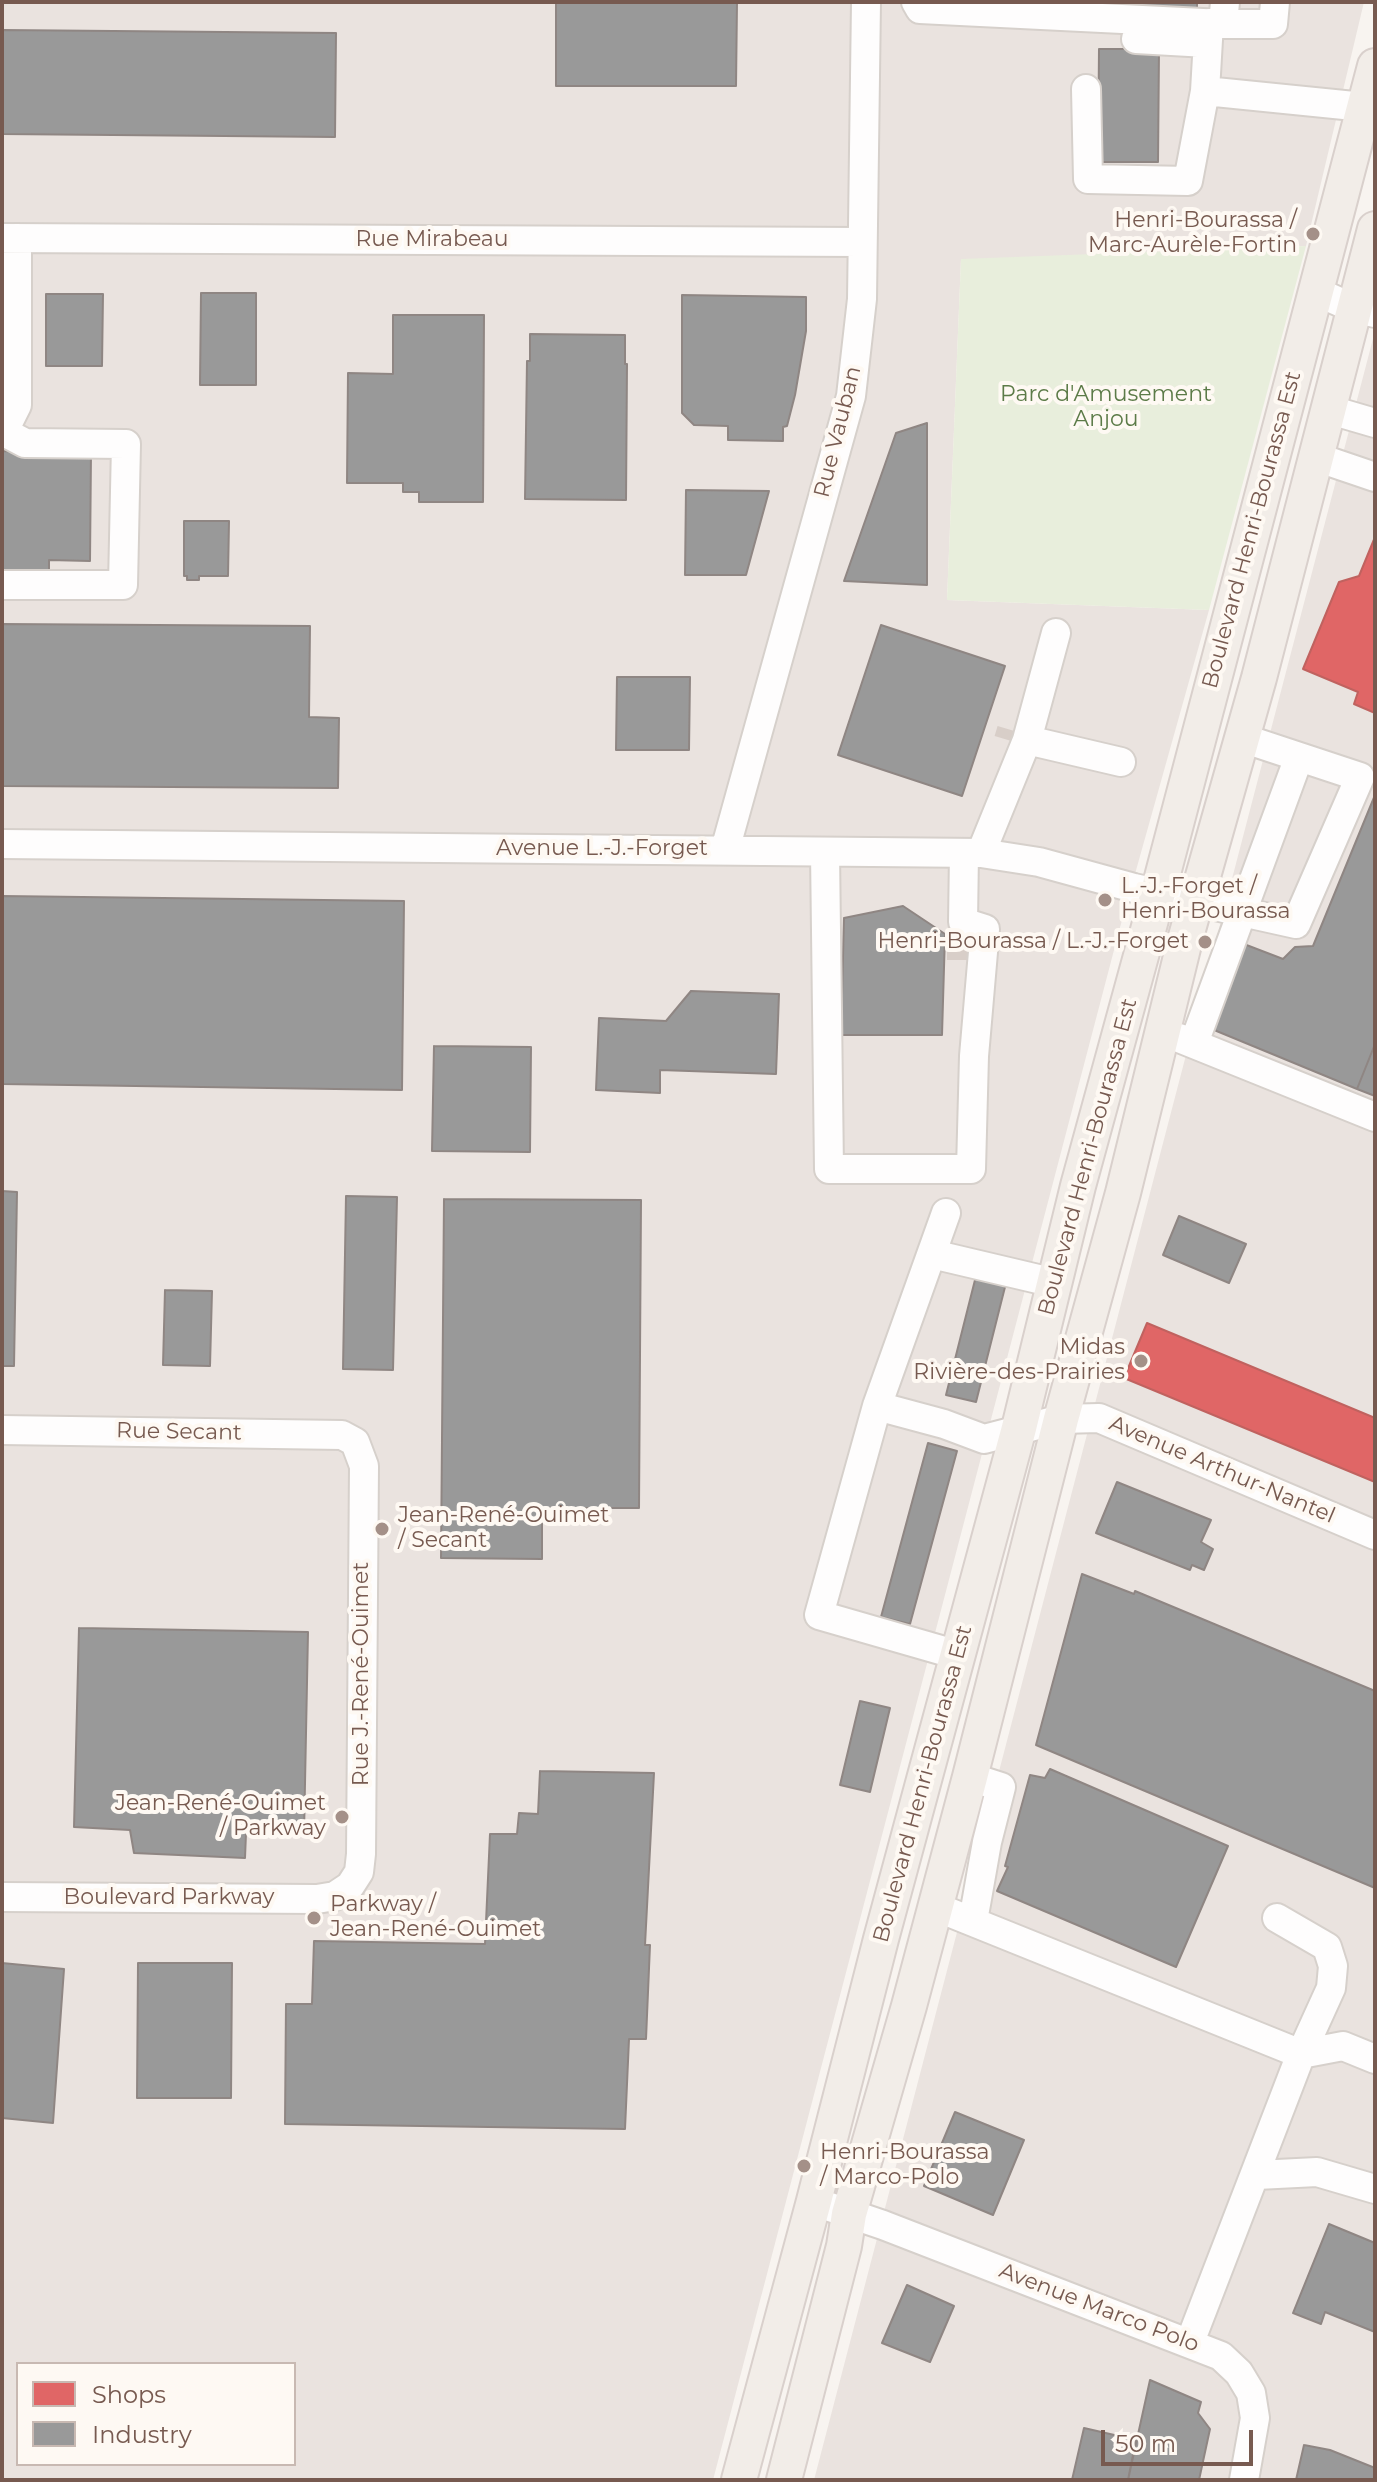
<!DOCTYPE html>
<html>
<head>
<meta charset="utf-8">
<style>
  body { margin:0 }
  #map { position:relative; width:1377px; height:2482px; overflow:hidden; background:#f8f4f0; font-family:Montserrat,sans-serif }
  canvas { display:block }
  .frame { position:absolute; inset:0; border:4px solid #775a50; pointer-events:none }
  .legend { position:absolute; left:16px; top:2362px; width:280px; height:104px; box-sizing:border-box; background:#fef9f3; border:2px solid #c8b9b2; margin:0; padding:10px 14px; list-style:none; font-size:24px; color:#775a50 }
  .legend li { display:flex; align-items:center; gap:16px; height:40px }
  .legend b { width:40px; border:2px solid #c8b9b2 }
  .scale { position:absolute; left:1101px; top:2430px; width:152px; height:36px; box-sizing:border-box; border:4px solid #775a50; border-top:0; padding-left:10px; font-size:24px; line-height:28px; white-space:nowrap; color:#775a50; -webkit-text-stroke:6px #fef9f3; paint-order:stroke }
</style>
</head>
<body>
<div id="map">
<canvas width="1377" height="2482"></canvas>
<div class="frame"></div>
<ul class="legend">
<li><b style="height:22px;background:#e06666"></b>Shops</li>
<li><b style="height:22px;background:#999"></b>Industry</li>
</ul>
<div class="scale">50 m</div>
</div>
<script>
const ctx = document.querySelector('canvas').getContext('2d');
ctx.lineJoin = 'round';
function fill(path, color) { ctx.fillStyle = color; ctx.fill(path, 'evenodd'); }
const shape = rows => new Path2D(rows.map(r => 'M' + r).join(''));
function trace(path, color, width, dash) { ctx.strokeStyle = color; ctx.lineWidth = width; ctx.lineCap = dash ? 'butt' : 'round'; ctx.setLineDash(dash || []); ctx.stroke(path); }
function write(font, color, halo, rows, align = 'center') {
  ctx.font = font + ' Montserrat,sans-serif'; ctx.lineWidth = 8; ctx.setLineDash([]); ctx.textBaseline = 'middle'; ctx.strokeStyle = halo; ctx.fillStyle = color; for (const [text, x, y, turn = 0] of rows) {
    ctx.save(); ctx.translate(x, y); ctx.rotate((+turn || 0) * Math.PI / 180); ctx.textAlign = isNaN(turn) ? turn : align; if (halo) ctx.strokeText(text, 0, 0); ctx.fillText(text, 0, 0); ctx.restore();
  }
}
fill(shape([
  [2,2,1364,2,1306,246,961,260,947,600,1209,610,1119,931,713,2480,2,2480],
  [18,2364,294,2364,294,2464,18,2464],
  [1375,331,1375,2480,814,2480]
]), '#eae3df');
fill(shape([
  [1306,246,1209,610,947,600,961,259]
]), '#e8eedc');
const shops = shape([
  [1375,537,1375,713,1354,704,1358,692,1303,669,1339,582,1359,576,1375,537],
  [1147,1323,1375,1418,1375,1482,1124,1378,1147,1323]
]);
fill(shops, '#e06666');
trace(shops, '#c0625f', 2);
const industry = shape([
  [556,2,737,2,736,86,556,86,556,2],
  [1096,2,1197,2,1197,8,1096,8,1096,2],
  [2,30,336,33,335,137,2,134,2,30],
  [1099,49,1159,49,1158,162,1098,162,1099,49],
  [201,293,256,293,256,385,200,385,201,293],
  [46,294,103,294,102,366,46,366,46,294],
  [682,295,806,297,806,331,795,395,787,426,783,427,783,441,728,440,728,426,694,425,682,413,682,295],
  [393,315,484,315,483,502,419,502,419,492,403,492,403,483,347,483,348,373,393,374,393,315],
  [530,334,625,335,625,364,627,364,626,500,525,499,527,361,530,361,530,334],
  [927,423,927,585,844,581,896,433,927,423],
  [2,451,91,452,90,561,49,560,49,576,2,575,2,451],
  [686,490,769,491,746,575,685,575,686,490],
  [184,521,229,521,228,576,199,576,199,580,187,580,187,576,184,576,184,521],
  [2,624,310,626,309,717,339,718,338,788,2,786,2,624],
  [881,625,1005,666,962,796,838,755,881,625],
  [617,677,690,677,689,750,616,750,617,677],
  [1375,795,1375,1044,1357,1089,1202,1025,1236,941,1283,959,1295,947,1313,946,1375,795],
  [2,896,404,901,402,1090,2,1084,2,896],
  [903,906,945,934,942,1035,841,1035,844,918,903,906],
  [691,991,779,994,776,1074,660,1070,660,1093,596,1090,599,1018,666,1021,691,991],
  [1375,1044,1375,1096,1357,1089,1375,1044],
  [434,1046,531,1047,530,1152,432,1151,434,1046],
  [2,1191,17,1192,14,1366,2,1366,2,1191],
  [346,1196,397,1197,393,1370,343,1369,346,1196],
  [444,1199,641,1200,639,1508,542,1508,542,1559,441,1558,444,1199],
  [1179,1216,1246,1244,1229,1283,1163,1255,1179,1216],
  [976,1276,1006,1283,976,1402,946,1395,976,1276],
  [165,1290,212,1291,210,1366,163,1365,165,1290],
  [928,1443,957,1451,910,1624,881,1617,928,1443],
  [1117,1482,1211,1520,1201,1542,1213,1549,1204,1570,1192,1565,1190,1570,1096,1533,1117,1482],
  [1082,1574,1134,1594,1135,1591,1375,1691,1375,1888,1036,1745,1082,1574],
  [79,1628,308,1632,304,1834,246,1833,245,1858,134,1853,130,1830,74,1827,79,1628],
  [860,1701,890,1708,870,1792,840,1785,860,1701],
  [1050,1769,1228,1846,1176,1967,997,1891,1008,1867,1005,1866,1030,1775,1045,1778,1050,1769],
  [540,1771,654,1773,645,1945,650,1945,646,2039,629,2039,625,2129,285,2124,286,2004,312,2004,314,1941,485,1944,490,1834,517,1834,519,1813,538,1814,540,1771],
  [2,1963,64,1969,53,2123,2,2118,2,1963],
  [138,1963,232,1963,231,2098,137,2098,138,1963],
  [955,2112,1024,2140,993,2215,924,2186,955,2112],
  [1329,2224,1375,2243,1375,2332,1325,2312,1321,2324,1293,2313,1329,2224],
  [907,2285,954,2306,930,2362,882,2343,907,2285],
  [1150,2380,1201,2402,1198,2413,1210,2429,1199,2480,1128,2480,1150,2380],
  [1084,2428,1136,2440,1128,2480,1072,2480,1084,2428],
  [1304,2445,1330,2450,1375,2468,1375,2480,1296,2480,1304,2445]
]);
fill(industry, '#999');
trace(industry, '#8f8683', 2);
trace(shape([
  [1008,740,1011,730],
  [961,944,961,960]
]), '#d8cec8', 28, [28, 14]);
const minor = shape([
  [916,2,920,9,1223,24],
  [1225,2,1223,24,1273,24,1275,2],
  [1209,23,1205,91,1364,107],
  [1136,39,1207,43],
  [1086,89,1088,179,1188,181,1205,91],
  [2,238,861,242],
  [1315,291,1353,308,1375,313],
  [1327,409,1375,423],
  [2,431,25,443,126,444,123,585,2,585],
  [4,431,17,405,17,238],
  [1316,457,1375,477],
  [1027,740,1121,762],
  [2,844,981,853,1039,862,1134,888,1296,924,1360,777,1242,738],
  [725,850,851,396,862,299,866,2],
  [825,852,829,1169,971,1169,974,1056,985,929,963,922,964,853],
  [981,853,1027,740,1056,633],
  [1179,1038,1375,1117],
  [1194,1043,1299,757],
  [932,1254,1055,1283],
  [877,1406,946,1213],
  [2,1430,342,1435,355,1442,364,1466,361,1854,359,1872,350,1886,335,1896,317,1899,2,1897],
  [958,1655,819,1615,877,1406,944,1424,984,1439,1061,1419,1099,1418,1375,1535],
  [970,1777,1001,1787,987,1842,973,1921],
  [936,1907,1301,2054,1190,2342],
  [1277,1918,1327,1947,1333,1966,1331,1988,1301,2054],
  [1301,2054,1343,2046,1375,2059],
  [1257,2175,1317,2172,1375,2189],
  [830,2207,883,2225,1221,2356,1239,2373,1251,2393,1255,2418,1244,2480]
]);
const major = shape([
  [739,2480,814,2201,881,1939,1019,1428,1078,1186,1150,923,1375,66],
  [784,2480,844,2246,849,2214,909,2006,970,1777,1061,1419,1123,1193,1185,940,1259,678,1375,229]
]);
trace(minor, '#d6d0cb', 32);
trace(major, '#d9d0cc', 38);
trace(minor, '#fefdfd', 28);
trace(major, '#f2ede8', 34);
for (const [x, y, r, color] of [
  [1313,234,8,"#a49088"],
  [1105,900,8,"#a49088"],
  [1205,942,8,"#a49088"],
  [1141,1361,8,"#a49088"],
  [382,1529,8,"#a49088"],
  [342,1817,8,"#a49088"],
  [314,1918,8,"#a49088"],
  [804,2166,8,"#a49088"]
]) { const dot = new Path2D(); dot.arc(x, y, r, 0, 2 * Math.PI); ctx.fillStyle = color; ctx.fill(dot); trace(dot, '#fef9f3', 3); }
write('22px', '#775a50', '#fef9f3', [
  ["Henri-Bourassa /",1297,221],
  ["Marc-Aurèle-Fortin",1297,246],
  ["L.-J.-Forget /",1121,887,"left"],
  ["Henri-Bourassa",1121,912,"left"],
  ["Henri-Bourassa / L.-J.-Forget",1189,942],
  ["Midas",1125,1348],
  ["Rivière-des-Prairies",1125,1373],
  ["Jean-René-Ouimet",398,1516,"left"],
  ["/ Secant",398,1541,"left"],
  ["Jean-René-Ouimet",326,1804],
  ["/ Parkway",326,1829],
  ["Parkway /",330,1905,"left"],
  ["Jean-René-Ouimet",330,1930,"left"],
  ["Henri-Bourassa",820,2153,"left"],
  ["/ Marco-Polo",820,2178,"left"]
], 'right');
write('22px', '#775a50', '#fef9f3', [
  ["Rue Mirabeau",432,240],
  ["Rue Vauban",838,432,-76],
  ["Boulevard Henri-Bourassa Est",1252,530,-75],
  ["Avenue L.-J.-Forget",602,849],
  ["Boulevard Henri-Bourassa Est",1088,1157,-75],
  ["Rue Secant",179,1432,1],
  ["Avenue Arthur-Nantel",1222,1470,23],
  ["Rue J.-René-Ouimet",362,1674,-90],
  ["Boulevard Henri-Bourassa Est",923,1784,-75],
  ["Boulevard Parkway",169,1898],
  ["Avenue Marco Polo",1099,2308,21]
]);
write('22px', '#5c7b48', '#fef9f3', [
  ["Parc d'Amusement",1106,395],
  ["Anjou",1106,420]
]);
</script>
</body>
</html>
